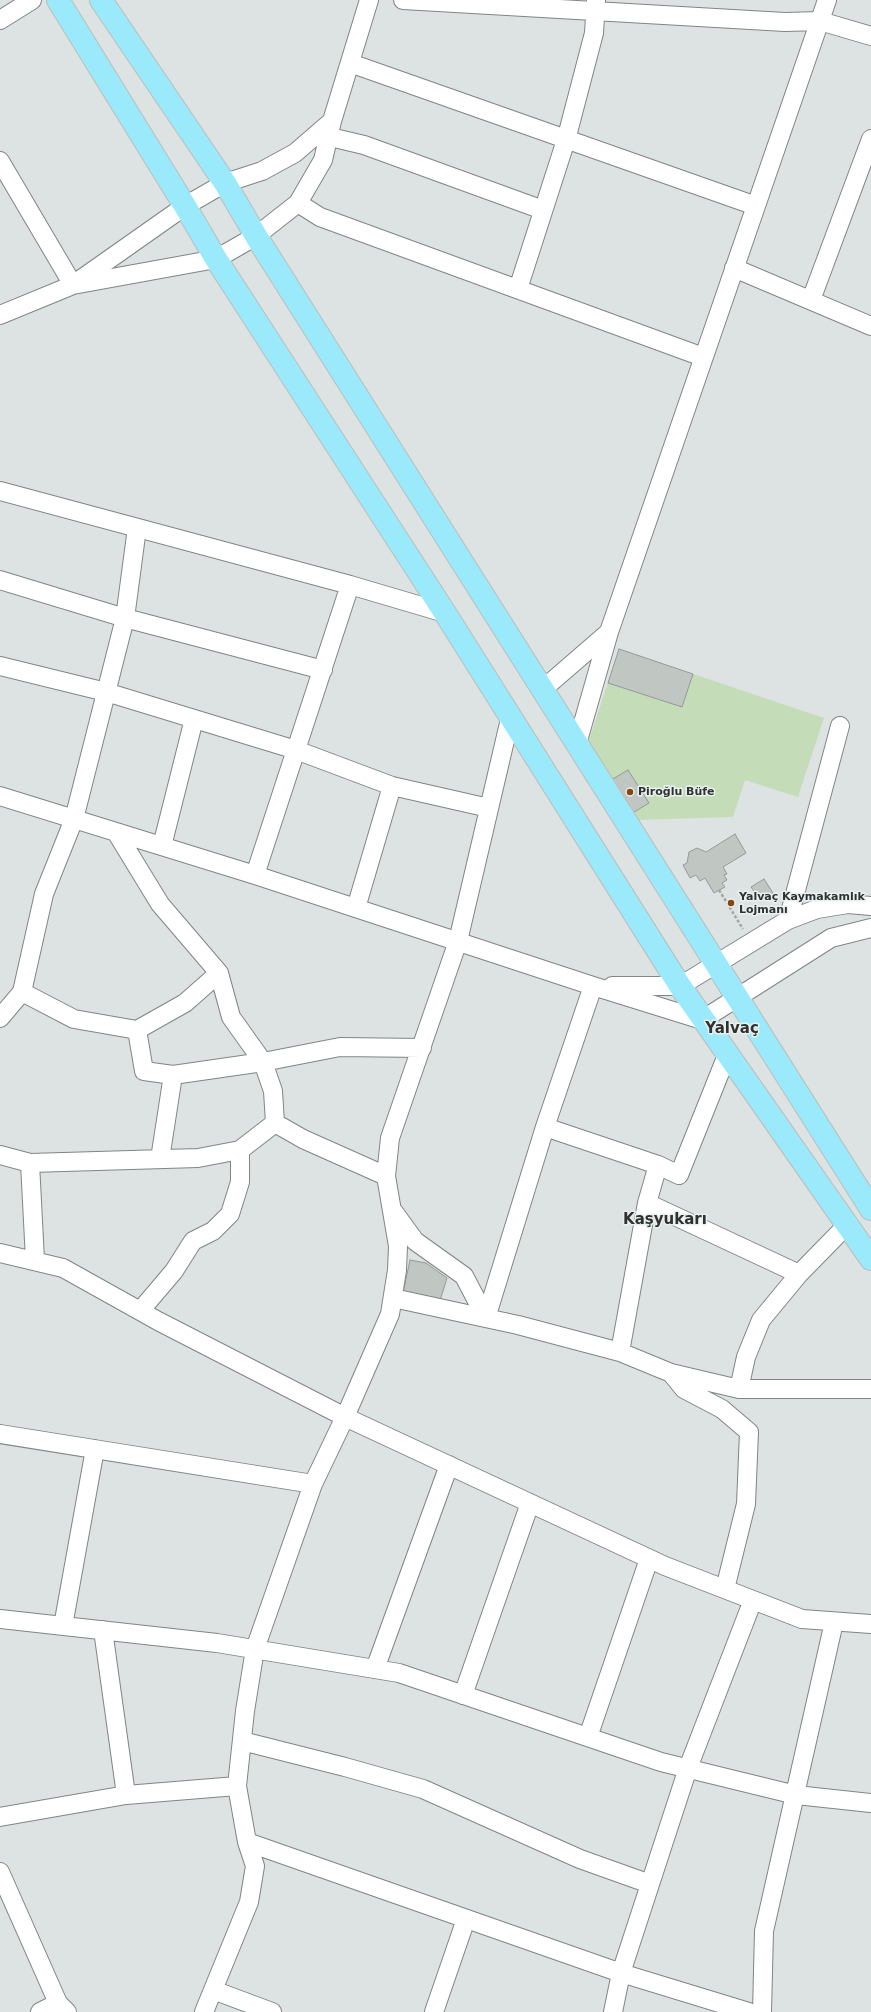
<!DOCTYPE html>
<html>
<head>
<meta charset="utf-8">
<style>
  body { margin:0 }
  canvas { display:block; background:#dce3e2 }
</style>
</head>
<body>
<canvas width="871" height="2012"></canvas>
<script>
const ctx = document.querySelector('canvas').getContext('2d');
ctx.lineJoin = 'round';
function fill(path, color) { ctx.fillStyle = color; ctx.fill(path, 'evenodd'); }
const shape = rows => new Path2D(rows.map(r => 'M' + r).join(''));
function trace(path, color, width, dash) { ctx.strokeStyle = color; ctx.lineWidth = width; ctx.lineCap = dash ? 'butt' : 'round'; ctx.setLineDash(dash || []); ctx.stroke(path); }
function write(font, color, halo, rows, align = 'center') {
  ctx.font = font + ' "DejaVu Sans",sans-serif'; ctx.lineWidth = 3; ctx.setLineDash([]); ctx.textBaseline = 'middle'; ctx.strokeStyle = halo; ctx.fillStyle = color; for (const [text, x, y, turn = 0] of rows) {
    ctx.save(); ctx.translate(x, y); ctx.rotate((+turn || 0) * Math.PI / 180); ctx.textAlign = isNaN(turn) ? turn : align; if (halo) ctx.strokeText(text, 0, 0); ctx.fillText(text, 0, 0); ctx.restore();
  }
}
fill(shape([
  [619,649,824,718,798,797,745,780,733,817,635,820,588,743]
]), '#c4ddb8');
const building = shape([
  [619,649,693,674,682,707,608,683,619,649],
  [628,770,649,803,631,814,611,780,628,770],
  [735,834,746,853,723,867,727,874,724,875,727,880,722,883,725,887,714,893,705,878,700,881,696,875,690,878,683,865,687,863,689,852,697,848,706,852,735,834],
  [764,879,773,893,761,901,751,887,764,879],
  [410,1260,426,1263,447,1278,439,1304,403,1293,410,1260]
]);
fill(building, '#c0c7c3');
trace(building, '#949a97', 1);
const minor = shape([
  [403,0,785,22,820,21,871,36],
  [0,20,32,0],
  [350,63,756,206],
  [330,137,364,145,543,210],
  [0,161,73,285],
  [298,203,320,217,703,357],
  [734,268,871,326],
  [77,282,185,206,225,183,262,171,295,153,332,121],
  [518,289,566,140,594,33,596,0],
  [811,300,871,139],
  [0,315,73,285,216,259,256,236,298,203,323,160,332,121,369,0],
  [0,491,350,585,445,613],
  [0,580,125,618,323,670],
  [609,632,827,0],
  [0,666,106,692,296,750,392,786,489,808],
  [542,690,609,632,577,744],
  [0,796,255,875,593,986,702,1020,831,938,871,928],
  [116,832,160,904,219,973,231,1017,263,1062,273,1091,275,1123,303,1139,386,1176],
  [162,846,194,719],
  [255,875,350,585],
  [356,908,392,786],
  [788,920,840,726],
  [612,986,680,986,788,920,817,909,848,904,871,906],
  [22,992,74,1019,137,1030,185,1003,219,973],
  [0,1018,22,992,44,894,74,819,125,618,137,528],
  [137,1030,144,1071,173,1075,263,1062,340,1047,422,1048],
  [545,1127,658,1165,647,1203,620,1352],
  [0,1155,30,1163,198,1158,240,1150,275,1123],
  [160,1159,173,1075],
  [30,1163,35,1260],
  [658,1165,679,1175,727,1055],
  [647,1203,799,1274],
  [394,1212,415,1241,464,1276,486,1318],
  [0,1253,63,1268,158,1321,345,1417,665,1566,802,1619,871,1624],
  [393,1298,518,1325,620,1352,671,1373,739,1389,871,1389],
  [140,1311,174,1271,193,1241,213,1231,230,1214,240,1182,240,1150],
  [486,1318,545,1127,593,986],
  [671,1373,684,1389,722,1409,749,1432,746,1504,725,1589],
  [739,1389,746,1357,761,1320,799,1274,847,1225],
  [0,1434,313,1484],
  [0,1619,217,1643,399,1673,661,1762,796,1795,871,1803],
  [63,1626,95,1449],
  [103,1630,126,1795],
  [375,1669,449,1465],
  [463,1695,530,1503],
  [588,1737,649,1559],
  [242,1741,345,1767,423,1789,580,1859,650,1884],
  [0,1817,126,1795,237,1786],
  [247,1842,621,1973,749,2012],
  [0,1872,58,2003,67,2012],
  [213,1990,272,2012],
  [40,2012,58,2003],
  [204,2012,249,1902,255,1866,247,1842,237,1786,245,1711,255,1649,313,1484,345,1417,390,1314,397,1270,398,1246,386,1176,390,1138,458,941,510,719],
  [434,2012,466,1919],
  [613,2012,621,1973,688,1768,753,1600],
  [762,2012,764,1931,834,1622]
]);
const major = shape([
  [58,0,185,206,216,259,445,613,680,986,871,1259],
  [101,0,225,183,256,236,871,1209]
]);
trace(minor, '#7f8685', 20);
trace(major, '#bcbdbd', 24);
trace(shape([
  [719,890,743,929]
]), '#a2a7a6', 2.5, [3, 2]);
trace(minor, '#fff', 18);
trace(major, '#9beafb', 22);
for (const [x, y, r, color] of [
  [630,792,4,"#87470e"],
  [731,903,4,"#87470e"]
]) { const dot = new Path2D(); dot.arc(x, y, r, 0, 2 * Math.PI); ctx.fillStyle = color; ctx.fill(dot); trace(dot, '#e9f1f0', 1.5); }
write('bold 11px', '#2f3231', '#e9f1f0', [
  ["Piroğlu Büfe",638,792],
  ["Yalvaç Kaymakamlık",739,897],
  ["Lojmanı",739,910]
], 'left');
write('bold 15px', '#2f3231', '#e9f1f0', [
  ["Yalvaç",732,1029],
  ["Kaşyukarı",665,1220]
]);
</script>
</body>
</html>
